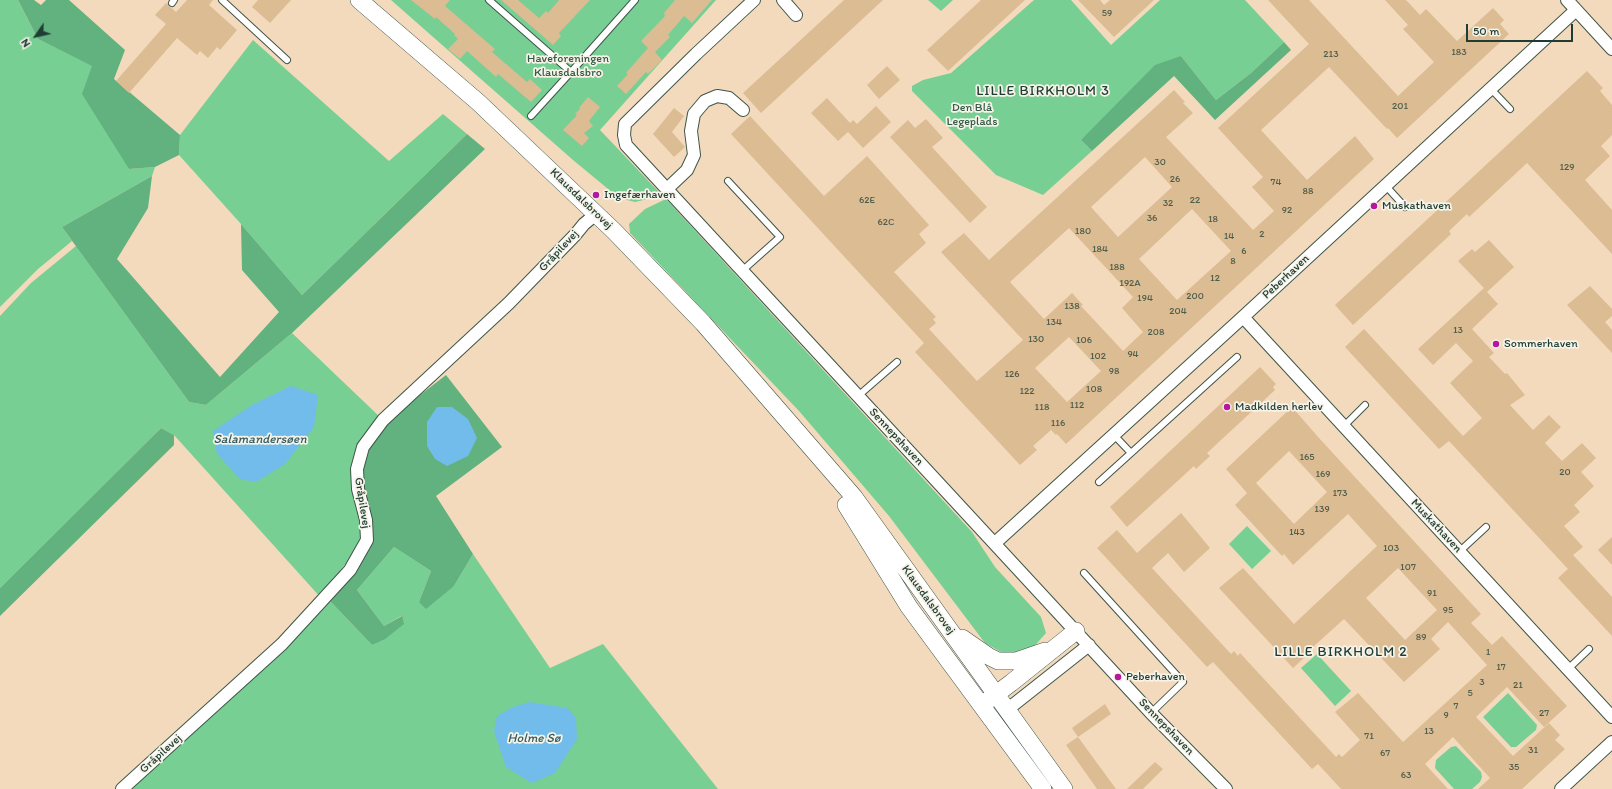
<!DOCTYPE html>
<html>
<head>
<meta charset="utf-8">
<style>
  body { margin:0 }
  #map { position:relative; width:1612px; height:789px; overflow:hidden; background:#f3dabc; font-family:Itim,sans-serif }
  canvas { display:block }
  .north { position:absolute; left:16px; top:16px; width:40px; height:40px; -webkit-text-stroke:3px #f7f3e8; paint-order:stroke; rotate:236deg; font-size:11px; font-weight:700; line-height:16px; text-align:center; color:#1f3d34 }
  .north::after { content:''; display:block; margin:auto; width:14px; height:18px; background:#1f3d34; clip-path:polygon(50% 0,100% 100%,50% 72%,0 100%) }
  .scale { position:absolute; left:1466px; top:24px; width:107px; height:18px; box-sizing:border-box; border:2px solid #1f3d34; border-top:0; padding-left:5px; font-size:12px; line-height:14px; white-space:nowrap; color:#1f3d34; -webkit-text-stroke:3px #f7f3e8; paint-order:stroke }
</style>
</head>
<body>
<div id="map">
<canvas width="1612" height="789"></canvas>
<div class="north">N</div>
<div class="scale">50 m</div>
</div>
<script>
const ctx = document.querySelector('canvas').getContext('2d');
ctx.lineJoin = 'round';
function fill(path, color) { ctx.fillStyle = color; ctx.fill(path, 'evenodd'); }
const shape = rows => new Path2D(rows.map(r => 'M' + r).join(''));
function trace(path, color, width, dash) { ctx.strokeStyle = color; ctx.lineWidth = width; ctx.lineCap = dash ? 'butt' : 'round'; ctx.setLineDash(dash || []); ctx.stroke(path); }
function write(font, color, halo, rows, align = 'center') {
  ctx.font = font + ' Itim,sans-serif'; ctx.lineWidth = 3.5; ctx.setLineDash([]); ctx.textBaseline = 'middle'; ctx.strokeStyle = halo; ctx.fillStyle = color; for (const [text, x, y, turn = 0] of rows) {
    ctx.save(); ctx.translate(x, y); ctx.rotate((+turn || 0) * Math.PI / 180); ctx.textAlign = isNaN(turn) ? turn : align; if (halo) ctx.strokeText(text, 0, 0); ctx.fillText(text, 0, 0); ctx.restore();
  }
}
fill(shape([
  [0,0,18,0,38,39,93,66,129,169,155,167,152,176,62,227,72,241,38,269,0,307],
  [391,0,716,0,600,130,659,192,652,198,635,202,619,198,573,160],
  [928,0,953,0,941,11],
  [1034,0,1071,0,1111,45,1160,0,1245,0,1284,42,1251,73,1216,100,1181,56,1081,140,1092,151,1043,195,996,175,912,91,912,86,923,80,951,73],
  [253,40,389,161,443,114,467,134,302,295,241,224,179,155,180,135],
  [666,199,972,532,995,567,1041,617,1046,633,1031,650,1014,654,1001,652,985,643,889,516,799,411,630,233,629,224,645,209],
  [76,246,189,402,206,405,292,333,382,419,357,446,351,468,352,488,361,519,362,539,353,555,342,568,322,599,174,435,161,428,0,588,0,316,31,283],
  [1247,526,1271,551,1252,569,1229,544],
  [394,547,431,571,419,602,454,586,473,554,550,668,603,644,718,789,130,789,238,690,330,601,372,645,403,624,401,616,384,626,357,590],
  [1317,654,1351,691,1335,706,1301,668],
  [1508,693,1537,725,1536,730,1516,747,1511,747,1483,717],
  [1456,746,1481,772,1482,777,1480,782,1472,789,1454,789,1435,768,1436,760,1451,747]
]), '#77cf94');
fill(shape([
  [18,0,34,0,41,5,46,0,69,0,125,50,114,79,180,135,179,155,155,167,129,169,82,94,92,66,38,39],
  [1284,42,1291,50,1215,120,1174,76,1092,151,1081,140,1155,65,1181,56,1216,100,1251,73],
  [467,134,485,149,292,333,206,405,189,402,62,227,152,176,148,208,117,259,220,377,279,312,242,270,241,224,302,295],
  [446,375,502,447,436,496,473,554,454,586,426,609,419,602,431,571,394,547,357,590,384,626,402,616,404,624,385,639,372,645,330,601,364,558,372,542,363,491,362,472,368,449,389,419],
  [161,428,174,435,174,445,0,616,0,588]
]), '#61b27e');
fill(shape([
  [291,386,318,395,314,427,285,464,256,482,240,479,217,454,213,431,252,405],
  [437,407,452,407,468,419,477,438,468,456,447,466,435,459,427,446,427,422],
  [530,702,567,708,576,718,577,739,555,773,532,783,506,767,494,731,497,716,513,707]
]), '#72bceb');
fill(shape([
  [187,0,213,0,209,5,237,30,220,50,217,47,208,58,200,51,197,55,177,38,129,93,116,81,166,24,155,15,166,3,176,12],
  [258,0,291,0,270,23,252,7],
  [411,0,450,0,445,6,495,49,492,52,527,82,530,79,542,90,531,102,498,74,496,77,467,51,460,59,448,49,458,39,454,35,455,34,436,17,435,19],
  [501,0,518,0,539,18,546,11,548,13,559,0,590,0,559,33,561,36,553,45],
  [675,0,712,0,692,23,684,16,668,35,670,37,655,52,662,60,648,74,646,72,626,94,617,86,628,74,626,73,648,48,641,41,665,16,664,13],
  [844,0,883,0,761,113,743,93],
  [981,0,1025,0,948,71,927,50],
  [1078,0,1100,0,1104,5,1110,0,1154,0,1114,37],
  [1268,0,1309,0,1398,96,1434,62,1403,29,1408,25,1385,0,1406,0,1420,15,1426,9,1457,41,1493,8,1504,20,1500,24,1509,34,1397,138,1388,128,1387,129,1329,67,1261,130,1307,180,1355,136,1374,159,1066,444,1057,434,1056,435,1051,430,1033,446,1037,450,1020,465,915,352,924,343,731,134,750,116,824,196,867,156,929,225,919,234,926,243,894,272,936,317,933,319,936,323,929,329,977,381,1023,340,941,252,964,233,989,260,1174,90,1185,102,1183,103,1193,113,1166,137,1253,230,1274,211,1252,187,1263,177,1218,128,1309,44],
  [1145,157,1172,187,1118,237,1091,207],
  [1192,209,1231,251,1177,300,1139,259],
  [1069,228,1133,297,1122,308,1143,332,1123,351,1081,306,1083,305,1072,293,1044,319,1010,282],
  [1069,337,1101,371,1067,402,1035,368],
  [887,66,900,80,879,99,867,85],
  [1587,71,1603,88,1600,91,1612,105,1612,135,1601,146,1610,156,1585,180,1612,210,1612,254,1527,163,1469,217,1467,214,1449,231,1451,234,1353,325,1335,305],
  [588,97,600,107,589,121,593,126,584,133,589,138,582,146,563,130,577,115,575,114,580,109,579,108],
  [827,98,850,123,853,120,857,124,876,106,891,122,863,148,848,132,838,141,811,113],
  [674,108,684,116,672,132,685,147,674,157,653,134],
  [926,119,943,138,932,147,987,207,970,223,890,137,908,120,915,128],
  [1489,240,1514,267,1487,292,1498,304,1472,329,1494,353,1489,357,1505,374,1507,373,1525,395,1510,405,1533,430,1549,415,1561,427,1545,443,1562,461,1582,443,1596,458,1581,472,1594,486,1574,505,1580,512,1564,526,1583,547,1573,555,1612,597,1612,636,1558,578,1568,569,1449,441,1439,449,1345,347,1364,329,1463,436,1482,418,1450,383,1473,361,1456,343,1433,365,1418,349,1484,288,1458,261,1472,249,1475,252],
  [1590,286,1612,309,1612,316,1605,322,1612,330,1612,353,1567,305],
  [1260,367,1276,384,1273,387,1275,390,1207,453,1210,456,1196,469,1194,466,1127,527,1110,507],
  [1292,407,1319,438,1481,614,1471,623,1492,645,1502,636,1567,706,1544,727,1507,687,1476,717,1513,756,1549,723,1560,735,1555,740,1565,749,1522,789,1478,789,1490,778,1453,737,1425,764,1448,789,1341,789,1318,764,1312,769,1213,662,1207,667,1097,548,1117,530,1137,553,1181,513,1210,548,1184,572,1168,553,1152,568,1231,654,1234,651,1238,656,1240,653,1336,757,1339,754,1342,757,1360,740,1335,712,1358,693,1403,742,1487,665,1448,622,1431,639,1440,649,1404,682,1344,619,1304,655,1306,656,1293,668,1219,588,1243,568,1294,624,1377,546,1348,514,1293,565,1284,554,1282,556,1235,505,1247,493,1226,469],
  [1289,451,1327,492,1294,524,1256,483],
  [1398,568,1437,610,1405,640,1366,598],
  [1612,537,1612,565,1598,550],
  [1105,704,1111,714,1078,737,1072,728],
  [1078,737,1116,789,1097,789,1066,745],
  [1155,762,1163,769,1143,789,1127,789]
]), '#dcbc92');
const lane = shape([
  [222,0,287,60],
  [489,0,571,72,635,0],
  [172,3,174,0],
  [1490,88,1510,109],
  [531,116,571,72],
  [728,181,780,237,743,270],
  [1385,185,1405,207],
  [858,396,897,362],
  [1344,426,1365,405],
  [1114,435,1131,453],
  [1099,482,1237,357],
  [1460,551,1486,527],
  [1084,573,1183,682,1151,713],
  [1568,669,1589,649]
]);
const street = shape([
  [754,0,696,54,625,124,624,135,626,145,1151,713,1226,789],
  [783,0,796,15],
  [1567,0,1612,49],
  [667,189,687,170,694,155,691,131,694,114,705,101,717,96,729,98,743,110],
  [1243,317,1612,717],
  [995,543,1243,317,1576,10],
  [1008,709,1089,645],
  [122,789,282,644,350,570,367,540,366,520,358,489,357,469,363,447,383,420,509,303,575,235,584,224,596,214],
  [1561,789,1612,742]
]);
const secondary = shape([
  [359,0,478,102,614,231,703,323,854,497,1064,789],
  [846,505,909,607,1043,789],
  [962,638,988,656,998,661,1016,661,1045,651],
  [987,701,1011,683,1076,631]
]);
trace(lane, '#3f5548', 8);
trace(street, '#3f5548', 14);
trace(secondary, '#3f5548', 18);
trace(lane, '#fff', 6);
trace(street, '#fff', 12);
trace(secondary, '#fff', 17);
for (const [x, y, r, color] of [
  [596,195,4,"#b5179e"],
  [1374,206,4,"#b5179e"],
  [1496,344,4,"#b5179e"],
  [1227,407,4,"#b5179e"],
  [1118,677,4,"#b5179e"]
]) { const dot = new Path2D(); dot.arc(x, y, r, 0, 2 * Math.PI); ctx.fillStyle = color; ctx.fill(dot); trace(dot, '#f7f3e8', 1.5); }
write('10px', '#4e5d4c', null, [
  ["59",1107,13],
  ["183",1459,52],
  ["213",1331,54],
  ["201",1400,106],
  ["30",1160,162],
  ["129",1567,167],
  ["26",1175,179],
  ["74",1276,182],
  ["88",1308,191],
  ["62E",867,200],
  ["22",1195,200],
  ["32",1168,203],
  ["92",1287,210],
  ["36",1152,218],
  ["18",1213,219],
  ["62C",886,222],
  ["180",1083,231],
  ["2",1262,234],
  ["14",1229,236],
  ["184",1100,249],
  ["6",1244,251],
  ["8",1233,261],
  ["188",1117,267],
  ["12",1215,278],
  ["192A",1130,283],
  ["200",1195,296],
  ["194",1145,298],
  ["138",1072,306],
  ["204",1178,311],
  ["134",1054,322],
  ["13",1458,330],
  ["208",1156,332],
  ["130",1036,339],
  ["106",1084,340],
  ["94",1133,354],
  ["102",1098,356],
  ["98",1114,371],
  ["126",1012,374],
  ["108",1094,389],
  ["122",1027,391],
  ["112",1077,405],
  ["118",1042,407],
  ["116",1058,423],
  ["165",1307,457],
  ["20",1565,472],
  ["169",1323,474],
  ["173",1340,493],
  ["139",1322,509],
  ["143",1297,532],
  ["103",1391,548],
  ["107",1408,567],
  ["91",1432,593],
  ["95",1448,610],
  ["89",1421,637],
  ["1",1488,652],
  ["17",1501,667],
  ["3",1482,682],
  ["21",1518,685],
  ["5",1470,693],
  ["7",1456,706],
  ["27",1544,713],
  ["9",1446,715],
  ["13",1429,731],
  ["71",1369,736],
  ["31",1533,750],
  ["67",1385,753],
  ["35",1514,767],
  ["63",1406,775]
]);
write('12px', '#315a47', '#f7f3e8', [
  ["Haveforeningen",568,59],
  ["Klausdalsbro",568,73],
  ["Den Blå",972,108],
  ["Legeplads",972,122]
]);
write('12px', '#1f3d34', '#f7f3e8', [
  ["Ingefærhaven",604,195],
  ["Muskathaven",1382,206],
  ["Sommerhaven",1504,344],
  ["Madkilden herlev",1235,407],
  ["Peberhaven",1126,677]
], 'left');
write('12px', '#1f3d34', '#f7f3e8', [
  ["Klausdalsbrovej",581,199,44],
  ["Gråpilevej",559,251,-47],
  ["Peberhaven",1286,277,-43],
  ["Sennepshaven",896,437,47],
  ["Gråpilevej",362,503,81],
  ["Muskathaven",1436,526,47],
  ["Klausdalsbrovej",928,600,54],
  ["Sennepshaven",1166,727,46],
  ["Gråpilevej",161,754,-42]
]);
write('italic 13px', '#345d62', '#f7f3e8', [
  ["Salamandersøen",260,440],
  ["Holme Sø",534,739]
]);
ctx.letterSpacing = '1px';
write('14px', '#1f3d34', '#f7f3e8', [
  ["LILLE BIRKHOLM 3",1043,91],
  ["LILLE BIRKHOLM 2",1341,652]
]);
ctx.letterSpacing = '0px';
</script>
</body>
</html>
